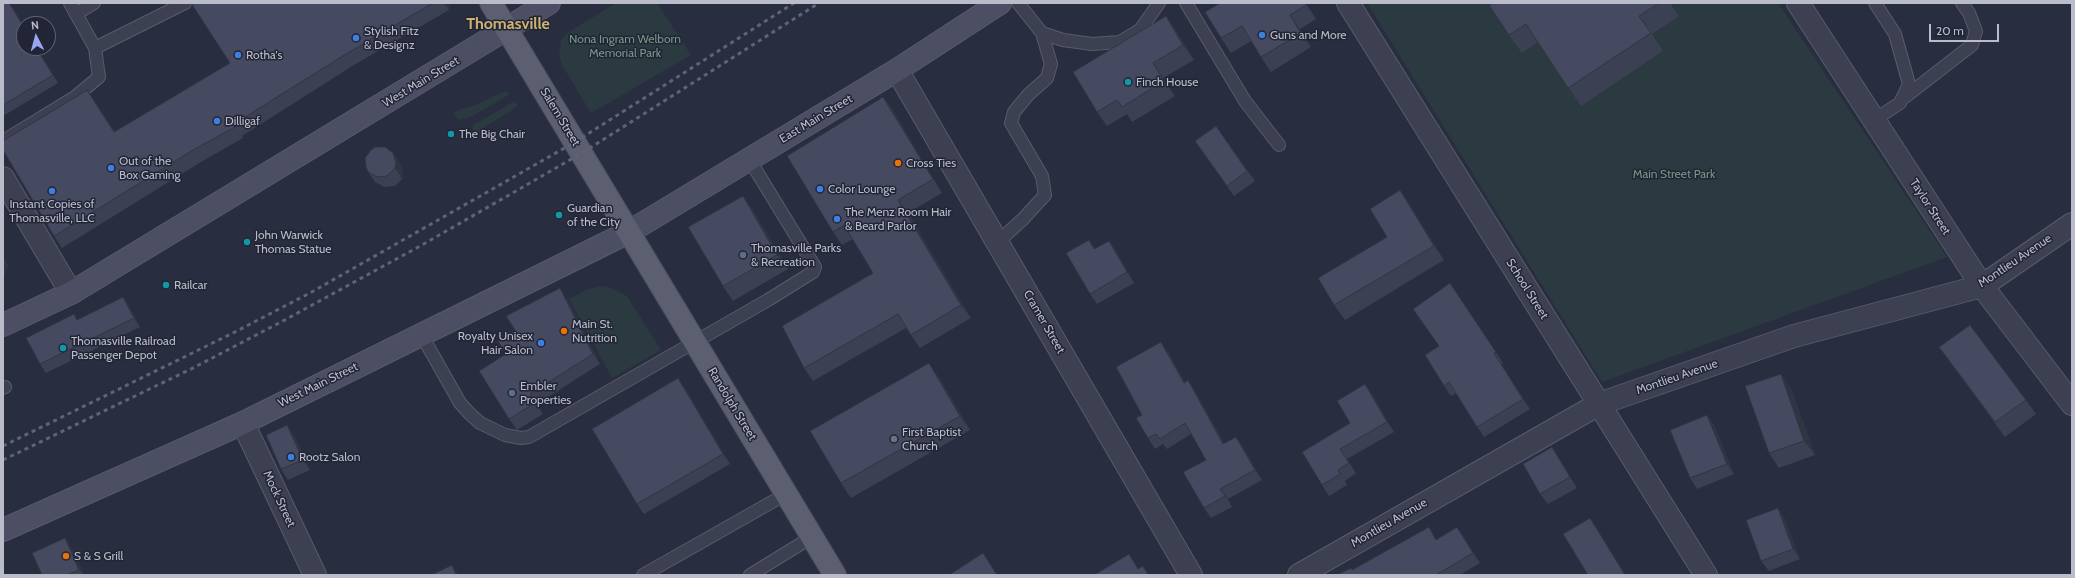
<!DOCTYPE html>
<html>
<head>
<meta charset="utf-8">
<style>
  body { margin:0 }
  #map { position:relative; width:2075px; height:578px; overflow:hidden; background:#292d40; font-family:Cabin,sans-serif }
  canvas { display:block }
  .frame { position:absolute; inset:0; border:4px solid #babcca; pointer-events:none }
  .north { position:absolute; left:16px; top:16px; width:40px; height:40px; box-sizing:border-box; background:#222535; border:1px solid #5f6171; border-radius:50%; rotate:354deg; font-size:11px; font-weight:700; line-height:16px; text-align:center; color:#babcca }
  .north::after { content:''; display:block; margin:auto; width:14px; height:18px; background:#9aa5ef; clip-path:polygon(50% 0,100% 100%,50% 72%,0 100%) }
  .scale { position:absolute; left:1929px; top:24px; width:70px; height:18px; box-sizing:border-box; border:2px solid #babcca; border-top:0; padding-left:5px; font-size:12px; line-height:14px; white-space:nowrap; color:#babcca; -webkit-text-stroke:3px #222535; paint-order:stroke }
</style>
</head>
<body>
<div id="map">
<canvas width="2075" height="578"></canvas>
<div class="frame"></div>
<div class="north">N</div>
<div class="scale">20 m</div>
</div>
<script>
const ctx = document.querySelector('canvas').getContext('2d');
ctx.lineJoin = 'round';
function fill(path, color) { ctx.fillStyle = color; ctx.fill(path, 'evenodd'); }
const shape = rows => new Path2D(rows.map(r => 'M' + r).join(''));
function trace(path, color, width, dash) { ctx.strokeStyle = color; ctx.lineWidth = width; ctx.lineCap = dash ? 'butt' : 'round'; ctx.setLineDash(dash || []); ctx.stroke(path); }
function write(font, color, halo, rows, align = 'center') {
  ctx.font = font + ' Cabin,sans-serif'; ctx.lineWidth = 3; ctx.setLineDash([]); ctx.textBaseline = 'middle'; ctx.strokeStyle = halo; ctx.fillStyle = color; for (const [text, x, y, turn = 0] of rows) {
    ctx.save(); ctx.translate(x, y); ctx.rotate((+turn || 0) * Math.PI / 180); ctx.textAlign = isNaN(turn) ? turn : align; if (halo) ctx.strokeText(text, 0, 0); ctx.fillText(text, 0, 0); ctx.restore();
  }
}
fill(shape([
  [616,3,657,3,691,55,591,113,562,65,559,54,561,40,567,33],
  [1367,3,1778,3,1947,257,1602,382],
  [505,91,510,94,471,117,458,120,453,112,475,105],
  [515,101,518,106,485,127,472,141,468,134,473,130,473,125],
  [601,286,609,287,627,296,661,350,612,378,569,299,586,290]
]), '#2b3941');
const lane = shape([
  [1018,3,1042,33,1063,40,1092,44,1120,42,1140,30,1159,3],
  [1186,3,1245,101,1279,145],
  [76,14,94,3],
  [95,48,185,3],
  [1905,97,1972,45,1976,31,1969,13,1962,3],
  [1874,120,1900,103,1909,84,1895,34,1875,3],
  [3,141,75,97,99,77,95,48,70,3],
  [998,242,1023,219,1045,195,1042,176,1011,123,1014,112,1028,95,1047,78,1051,64,1042,33],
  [421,334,460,403,469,413,480,423,505,435,521,438,529,437,768,300,813,272,815,267,749,159],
  [3,388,5,387],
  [643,575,786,494],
  [750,575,812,537]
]);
const street = shape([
  [1348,3,1706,575],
  [1798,3,1982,286,2072,404],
  [897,70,1191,575],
  [3,178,71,293],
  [243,423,315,575],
  [1299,575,1599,404,1794,336,1982,286,2072,224]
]);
const secondary = shape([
  [3,325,71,293,549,3],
  [3,530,243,423,629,232,897,70,1000,3]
]);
const primary = shape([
  [491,3,835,575]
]);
trace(lane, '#585b6a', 14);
trace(street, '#585b6a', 24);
trace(secondary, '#585b6a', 24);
trace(primary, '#474959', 24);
trace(lane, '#3d4050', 12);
trace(street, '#3d4050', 22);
trace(secondary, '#4c4e63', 22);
trace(primary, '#5b5f70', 22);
trace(shape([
  [3,446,231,334,310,293,575,142,794,3],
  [3,460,195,367,281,322,422,245,582,153,819,3]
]), '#606377', 3, [4, 4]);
fill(shape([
  [3,3,10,3,24,26,24,48,37,48,58,83,3,116],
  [191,3,450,3,449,10,354,65,242,136,243,138,201,162,62,248,54,236,87,90,115,132,230,63],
  [1220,3,1306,3,1316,19,1300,29,1311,47,1271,72,1261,57,1251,41,1231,53,1221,38],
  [1493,3,1670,3,1679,16,1652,34,1663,51,1581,106,1538,42,1522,53,1509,35],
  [1176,30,1194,60,1163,78,1175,96,1132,122,1127,114,1107,126,1097,112],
  [883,97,893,110,942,193,908,213,971,318,920,348,906,328,813,381,804,368,873,273,853,239,842,245,833,232],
  [1216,126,1255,181,1234,196,1195,141],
  [393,153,400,163,403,173,402,179,395,186,384,187,375,182,368,172],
  [1400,190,1410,205,1444,260,1345,320,1334,305,1387,237],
  [743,196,753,210,788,269,733,301,723,286],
  [1089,240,1095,249,1109,241,1116,251,1134,283,1097,304,1090,294],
  [1450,283,1503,363,1501,364,1530,409,1484,437,1456,393,1451,396,1444,386,1439,346],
  [123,297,129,306,140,327,46,373,40,364,78,320],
  [567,299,600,364,537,404,543,414,517,430,509,419,506,354],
  [1939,347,2026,400,2036,414,2005,437],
  [1168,352,1185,382,1195,391,1224,443,1236,437,1243,447,1262,480,1228,499,1232,507,1211,518,1204,508,1206,460,1191,434,1167,449,1163,444,1155,449,1148,438,1142,415],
  [939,377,970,430,851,498,841,483],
  [1365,384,1372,394,1394,432,1347,459,1356,473,1345,481,1347,485,1329,496,1322,485,1350,423],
  [685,388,730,464,644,514,637,504],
  [1791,388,1815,455,1779,468,1769,453],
  [1707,415,1714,425,1734,474,1697,489,1690,478],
  [294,435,310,470,288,480,281,469],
  [1559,458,1577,488,1548,504,1540,494],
  [1778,508,1785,519,1800,559,1769,571,1761,561],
  [1464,537,1480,563,1460,575,1337,575,1437,539],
  [65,538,72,549,84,575,42,575]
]), '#3c4053');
fill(shape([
  [9,3,10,3,24,26,24,27],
  [444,3,450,3,449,10],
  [1305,3,1306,3,1316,19],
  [1290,15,1300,29,1311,47,1301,33],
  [1166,16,1176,30,1194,60,1183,45],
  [36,48,37,48,58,83,53,75],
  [1153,63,1175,96,1164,81],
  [87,90,95,102,122,144,114,132],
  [883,97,893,110,942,193,933,179],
  [393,153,400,163,403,173,402,179,395,168],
  [1400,190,1410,205,1444,260,1434,246],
  [743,196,753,210,788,269,777,255],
  [898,200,908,213,971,318,961,305],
  [1109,241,1116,251,1134,283,1127,272],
  [4,259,8,264,8,268,5,275,3,272,3,266],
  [560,288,567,299,600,364,593,354],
  [123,297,129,306,140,327,134,318],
  [1161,342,1168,352,1191,393,1184,383],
  [1494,353,1501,364,1530,409,1523,399],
  [929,363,939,377,970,430,960,416],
  [1781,374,1791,388,1815,455,1804,441],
  [678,378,685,388,730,464,723,454],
  [1188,380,1195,391,1230,454,1223,444],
  [1365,384,1372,394,1394,432,1387,422],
  [530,394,537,404,543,414,535,403],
  [1707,415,1714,425,1734,474,1727,464],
  [287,425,294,435,310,470,303,460],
  [1236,437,1243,447,1262,480,1255,470],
  [1552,447,1559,458,1577,488,1570,477],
  [1220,489,1228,499,1232,507,1225,496],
  [1778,508,1785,519,1800,559,1793,549],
  [1590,518,1597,528,1626,575,1625,575],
  [1457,527,1464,537,1480,563,1473,553],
  [65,538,72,549,84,575,83,575,79,570],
  [1129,554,1136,564,1143,575,1138,569],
  [452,565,459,575,456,575]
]), '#313443');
const building = shape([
  [3,3,9,3,24,27,24,48,36,48,53,75,3,105,3,3],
  [191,3,433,3,346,54,234,124,235,127,193,150,54,236,3,150,3,141,87,90,114,132,230,63,191,3],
  [1220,3,1305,3,1306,5,1290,15,1301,33,1261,57,1242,26,1221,38,1205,12,1220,3],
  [1493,3,1659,3,1639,16,1651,33,1568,88,1526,24,1509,35,1489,5,1493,3],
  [1166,16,1183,45,1153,63,1164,81,1122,107,1117,100,1097,112,1073,72,1166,16],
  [883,97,933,179,898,200,961,305,911,335,898,314,804,368,782,326,873,273,844,225,833,232,787,156,883,97],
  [1216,126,1247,171,1227,186,1195,141,1216,126],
  [375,147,385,147,393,153,396,163,395,168,387,176,377,177,368,172,366,167,365,158,371,150,375,147],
  [1400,190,1434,246,1334,305,1318,278,1387,237,1370,209,1400,190],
  [743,196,777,255,723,286,688,227,743,196],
  [1089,240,1094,249,1109,241,1127,272,1090,294,1066,253,1089,240],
  [3,258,4,259,5,263,3,266,3,258],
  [1450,283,1496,352,1494,353,1523,399,1477,427,1449,382,1444,386,1425,355,1439,346,1413,309,1450,283],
  [560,288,593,354,530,394,535,403,509,419,479,371,506,354,498,341,515,330,506,316,560,288],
  [123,297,134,318,40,364,26,338,74,314,77,320,123,297],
  [1970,325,2026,400,1995,422,1939,347,1970,325],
  [1161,342,1184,383,1188,380,1223,444,1236,437,1255,470,1220,489,1225,496,1204,508,1183,472,1206,460,1185,423,1160,439,1156,434,1148,438,1136,418,1142,415,1116,367,1161,342],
  [929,363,960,416,841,483,810,431,929,363],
  [1781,374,1804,441,1769,453,1745,386,1781,374],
  [678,378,723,454,637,504,592,429,678,378],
  [1365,384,1387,422,1340,449,1349,463,1338,470,1340,474,1322,485,1302,452,1350,423,1337,401,1365,384],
  [1707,415,1727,464,1690,478,1670,430,1707,415],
  [287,425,303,460,281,469,266,435,287,425],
  [1552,447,1570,477,1540,494,1523,464,1552,447],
  [1778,508,1793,549,1761,561,1746,520,1778,508],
  [1590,518,1625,575,1588,575,1563,534,1590,518],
  [1429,527,1436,540,1457,527,1473,553,1436,575,1337,575,1351,568,1352,570,1429,527],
  [65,538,79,570,67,575,42,575,32,553,65,538],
  [983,553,997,575,949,575,983,553],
  [1129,554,1138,569,1143,566,1148,575,1094,575,1129,554],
  [452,565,456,575,431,575,452,565]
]);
fill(building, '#464a60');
trace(building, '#313443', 1);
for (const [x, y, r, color] of [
  [1262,35,4,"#3f7fe0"],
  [356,38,4,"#3f7fe0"],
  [238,55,4,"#3f7fe0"],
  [1128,82,4,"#0f9aa8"],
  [217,121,4,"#3f7fe0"],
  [451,134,4,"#0f9aa8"],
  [898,163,4,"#e8710a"],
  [111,168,4,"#3f7fe0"],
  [820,189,4,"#3f7fe0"],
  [52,191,4,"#3f7fe0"],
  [559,215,4,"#0f9aa8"],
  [837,219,4,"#3f7fe0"],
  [247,242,4,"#0f9aa8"],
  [743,255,4,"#5c6f8a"],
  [166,285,4,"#0f9aa8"],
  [564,331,4,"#e8710a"],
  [541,343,4,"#3f7fe0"],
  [63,348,4,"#0f9aa8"],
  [512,393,4,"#5c6f8a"],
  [894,439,4,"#6b7280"],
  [291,457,4,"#3f7fe0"],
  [66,556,4,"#e8710a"]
]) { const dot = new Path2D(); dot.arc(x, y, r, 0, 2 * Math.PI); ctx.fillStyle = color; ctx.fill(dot); trace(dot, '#222535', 1.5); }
write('12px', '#babcca', '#222535', [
  ["Stylish Fitz",364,31],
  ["& Designz",364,45],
  ["Guns and More",1270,35],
  ["Rotha's",246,55],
  ["Finch House",1136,82],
  ["Dilligaf",225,121],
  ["The Big Chair",459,134],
  ["Out of the",119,161],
  ["Box Gaming",119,175],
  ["Cross Ties",906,163],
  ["Color Lounge",828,189],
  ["Instant Copies of",52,204,"center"],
  ["Thomasville, LLC",52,218,"center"],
  ["Guardian",567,208],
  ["of the City",567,222],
  ["The Menz Room Hair",845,212],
  ["& Beard Parlor",845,226],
  ["John Warwick",255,235],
  ["Thomas Statue",255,249],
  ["Thomasville Parks",751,248],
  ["& Recreation",751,262],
  ["Railcar",174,285],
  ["Main St.",572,324],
  ["Nutrition",572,338],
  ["Royalty Unisex",533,336,"right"],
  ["Hair Salon",533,350,"right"],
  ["Thomasville Railroad",71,341],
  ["Passenger Depot",71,355],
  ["Embler",520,386],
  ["Properties",520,400],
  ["First Baptist",902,432],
  ["Church",902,446],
  ["Rootz Salon",299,457],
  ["S & S Grill",74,556]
], 'left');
write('12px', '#739986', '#222535', [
  ["Nona Ingram Welborn",625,39],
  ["Memorial Park",625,53],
  ["Main Street Park",1674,174]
]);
write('12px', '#babcca', '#222535', [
  ["West Main Street",421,82,-31],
  ["Salem Street",560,117,59],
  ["East Main Street",816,119,-31],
  ["Taylor Street",1930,207,57],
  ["Montlieu Avenue",2015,261,-34],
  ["School Street",1527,289,58],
  ["Cramer Street",1044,322,60],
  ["Montlieu Avenue",1677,377,-19],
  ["West Main Street",318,385,-26],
  ["Randolph Street",732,404,59],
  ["Mock Street",279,499,65],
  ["Montlieu Avenue",1389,523,-30]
]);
write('bold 16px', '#cdb172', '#222535', [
  ["Thomasville",508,24]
]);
</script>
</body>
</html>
